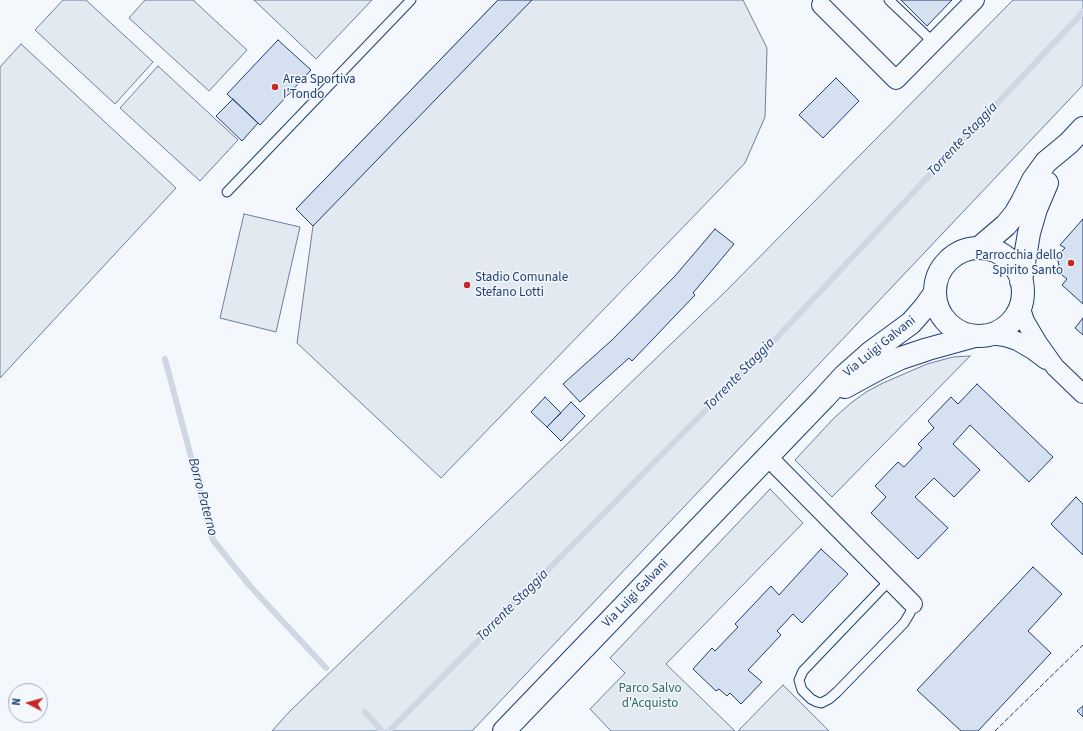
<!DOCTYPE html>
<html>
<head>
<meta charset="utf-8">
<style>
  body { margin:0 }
  #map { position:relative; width:1083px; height:731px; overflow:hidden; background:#f4f7fb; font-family:"Source Sans 3",sans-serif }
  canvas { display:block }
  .north { position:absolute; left:8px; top:683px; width:40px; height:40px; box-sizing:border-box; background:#f4f7fb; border:1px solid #9eadc5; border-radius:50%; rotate:276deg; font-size:11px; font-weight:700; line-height:16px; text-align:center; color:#1d3f73 }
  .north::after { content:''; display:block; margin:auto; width:14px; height:18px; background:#c62828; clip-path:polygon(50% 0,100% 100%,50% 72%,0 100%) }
</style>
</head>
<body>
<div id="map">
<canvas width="1083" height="731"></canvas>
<div class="north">N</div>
</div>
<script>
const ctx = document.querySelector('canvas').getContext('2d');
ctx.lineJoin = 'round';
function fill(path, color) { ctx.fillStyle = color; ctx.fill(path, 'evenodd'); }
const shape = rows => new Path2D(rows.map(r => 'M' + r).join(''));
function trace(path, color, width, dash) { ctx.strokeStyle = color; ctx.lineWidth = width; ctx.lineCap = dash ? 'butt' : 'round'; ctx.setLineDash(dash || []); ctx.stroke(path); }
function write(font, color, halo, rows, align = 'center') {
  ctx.font = font + ' "Source Sans 3",sans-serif'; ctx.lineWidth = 3; ctx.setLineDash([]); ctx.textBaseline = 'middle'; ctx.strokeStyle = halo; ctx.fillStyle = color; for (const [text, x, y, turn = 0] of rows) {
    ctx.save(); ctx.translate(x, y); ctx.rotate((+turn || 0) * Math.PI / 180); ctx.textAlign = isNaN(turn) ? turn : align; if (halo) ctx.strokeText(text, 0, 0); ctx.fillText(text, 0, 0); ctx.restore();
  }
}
const green = shape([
  [63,0,86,0,153,62,115,104,35,30,63,0],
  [145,0,193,0,247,50,209,91,129,18,145,0],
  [254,0,372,0,316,59,254,0],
  [498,0,743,0,767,48,765,117,745,163,441,478,297,343,313,226,296,209,498,0],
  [1013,0,1083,0,1083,85,472,731,272,731,290,711,726,291,1013,0],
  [21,44,176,188,0,378,0,67,21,44],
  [158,66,238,140,200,181,120,108,158,66],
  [244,214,300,227,276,332,220,318,244,214],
  [970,356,832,497,795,460,834,418,851,403,866,392,883,383,927,364,953,357,970,356],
  [770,489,803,523,666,664,735,731,611,731,590,709,625,673,610,658,770,489],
  [783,685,829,731,738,731,783,685]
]);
fill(green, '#e3e9f0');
trace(green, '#687fa3', 1);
trace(shape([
  [165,359,213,540,250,586,326,668],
  [365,712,382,731],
  [389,731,767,348,1083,12]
]), '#cfd7e4', 6);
const building = shape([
  [498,0,532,0,313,226,296,209,498,0],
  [901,0,952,0,927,26,901,0],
  [278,40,311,70,260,125,227,94,278,40],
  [836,78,859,101,823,138,799,115,836,78],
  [233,99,258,123,242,141,216,116,233,99],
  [1083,219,1083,304,1062,285,1067,279,1062,275,1060,271,1058,261,1062,251,1065,248,1060,245,1083,219],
  [715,229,734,244,693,293,695,295,632,361,629,358,580,402,563,384,612,340,675,276,715,229],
  [1083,318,1083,335,1075,328,1083,318],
  [977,384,1053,457,1029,482,970,425,953,444,980,470,954,497,934,478,915,497,948,528,918,559,871,513,886,497,875,486,898,462,904,467,922,448,918,444,934,428,928,421,951,397,958,404,977,384],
  [545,397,561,413,547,427,531,412,545,397],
  [571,402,585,416,561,441,547,427,571,402],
  [1076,497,1083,504,1083,555,1051,524,1076,497],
  [821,549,848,574,802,623,793,614,777,631,781,635,748,670,762,682,741,704,730,693,727,696,719,689,716,691,693,669,712,648,715,651,738,627,735,624,771,586,779,595,821,549],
  [1033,567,1062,594,1028,631,1051,653,978,731,961,731,917,690,1033,567],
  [1083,706,1083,717,1077,711,1083,706]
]);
fill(building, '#d5e0f0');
trace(building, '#1d3f73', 1);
const service = shape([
  [889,0,933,42],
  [227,192,411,0],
  [890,580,803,671,799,680,801,687,802,690,811,699,817,702,821,703,829,699,837,692,904,623,910,613,913,604]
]);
const minor = shape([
  [821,5,896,80,975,0],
  [1020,306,1025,321,1038,343,1055,367,1083,394],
  [989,335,1005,337,1017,341,1034,351,1046,360],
  [768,457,913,604]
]);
const secondary = shape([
  [979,248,1006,225,1015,214,1022,202,1033,180,1046,162,1069,143,1083,128],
  '935 292a44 44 0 1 1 88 0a44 44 0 1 1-88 0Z',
  [1021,281,1029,233,1036,209,1047,183],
  [845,387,880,368,901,358,928,349,975,336],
  [504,731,824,398,844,376,870,353,911,323,925,307,934,294]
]);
trace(service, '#1d3f73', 11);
trace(minor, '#1d3f73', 20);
trace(secondary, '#1d3f73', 24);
trace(service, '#f4f7fb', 9);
trace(minor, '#f4f7fb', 18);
trace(secondary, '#f4f7fb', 22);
trace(shape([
  [995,731,1083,645]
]), '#1d3f73', 1, [5, 2]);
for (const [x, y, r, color] of [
  [275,87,4,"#c62828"],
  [1071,263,4,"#c62828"],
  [467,285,4,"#c62828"]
]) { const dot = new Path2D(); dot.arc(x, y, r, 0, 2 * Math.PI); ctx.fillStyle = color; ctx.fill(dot); trace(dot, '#f4f7fb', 1.5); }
write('13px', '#1d3f73', '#f4f7fb', [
  ["Area Sportiva",283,80],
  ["I'Tondo",283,95],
  ["Parrocchia dello",1063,256,"right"],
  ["Spirito Santo",1063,271,"right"],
  ["Stadio Comunale",475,278],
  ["Stefano Lotti",475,293]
], 'left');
write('13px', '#1d3f73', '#f4f7fb', [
  ["Via Luigi Galvani",880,347,-39],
  ["Via Luigi Galvani",636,594,-46]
]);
write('13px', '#2c6c60', '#f4f7fb', [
  ["Parco Salvo",650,689],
  ["d'Acquisto",650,704]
]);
write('italic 14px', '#1d3f73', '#f4f7fb', [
  ["Torrente Staggia",963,140,-47],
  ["Torrente Staggia",740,375,-46],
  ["Borro Paterno",202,497,75],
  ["Torrente Staggia",513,606,-45]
]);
</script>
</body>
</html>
